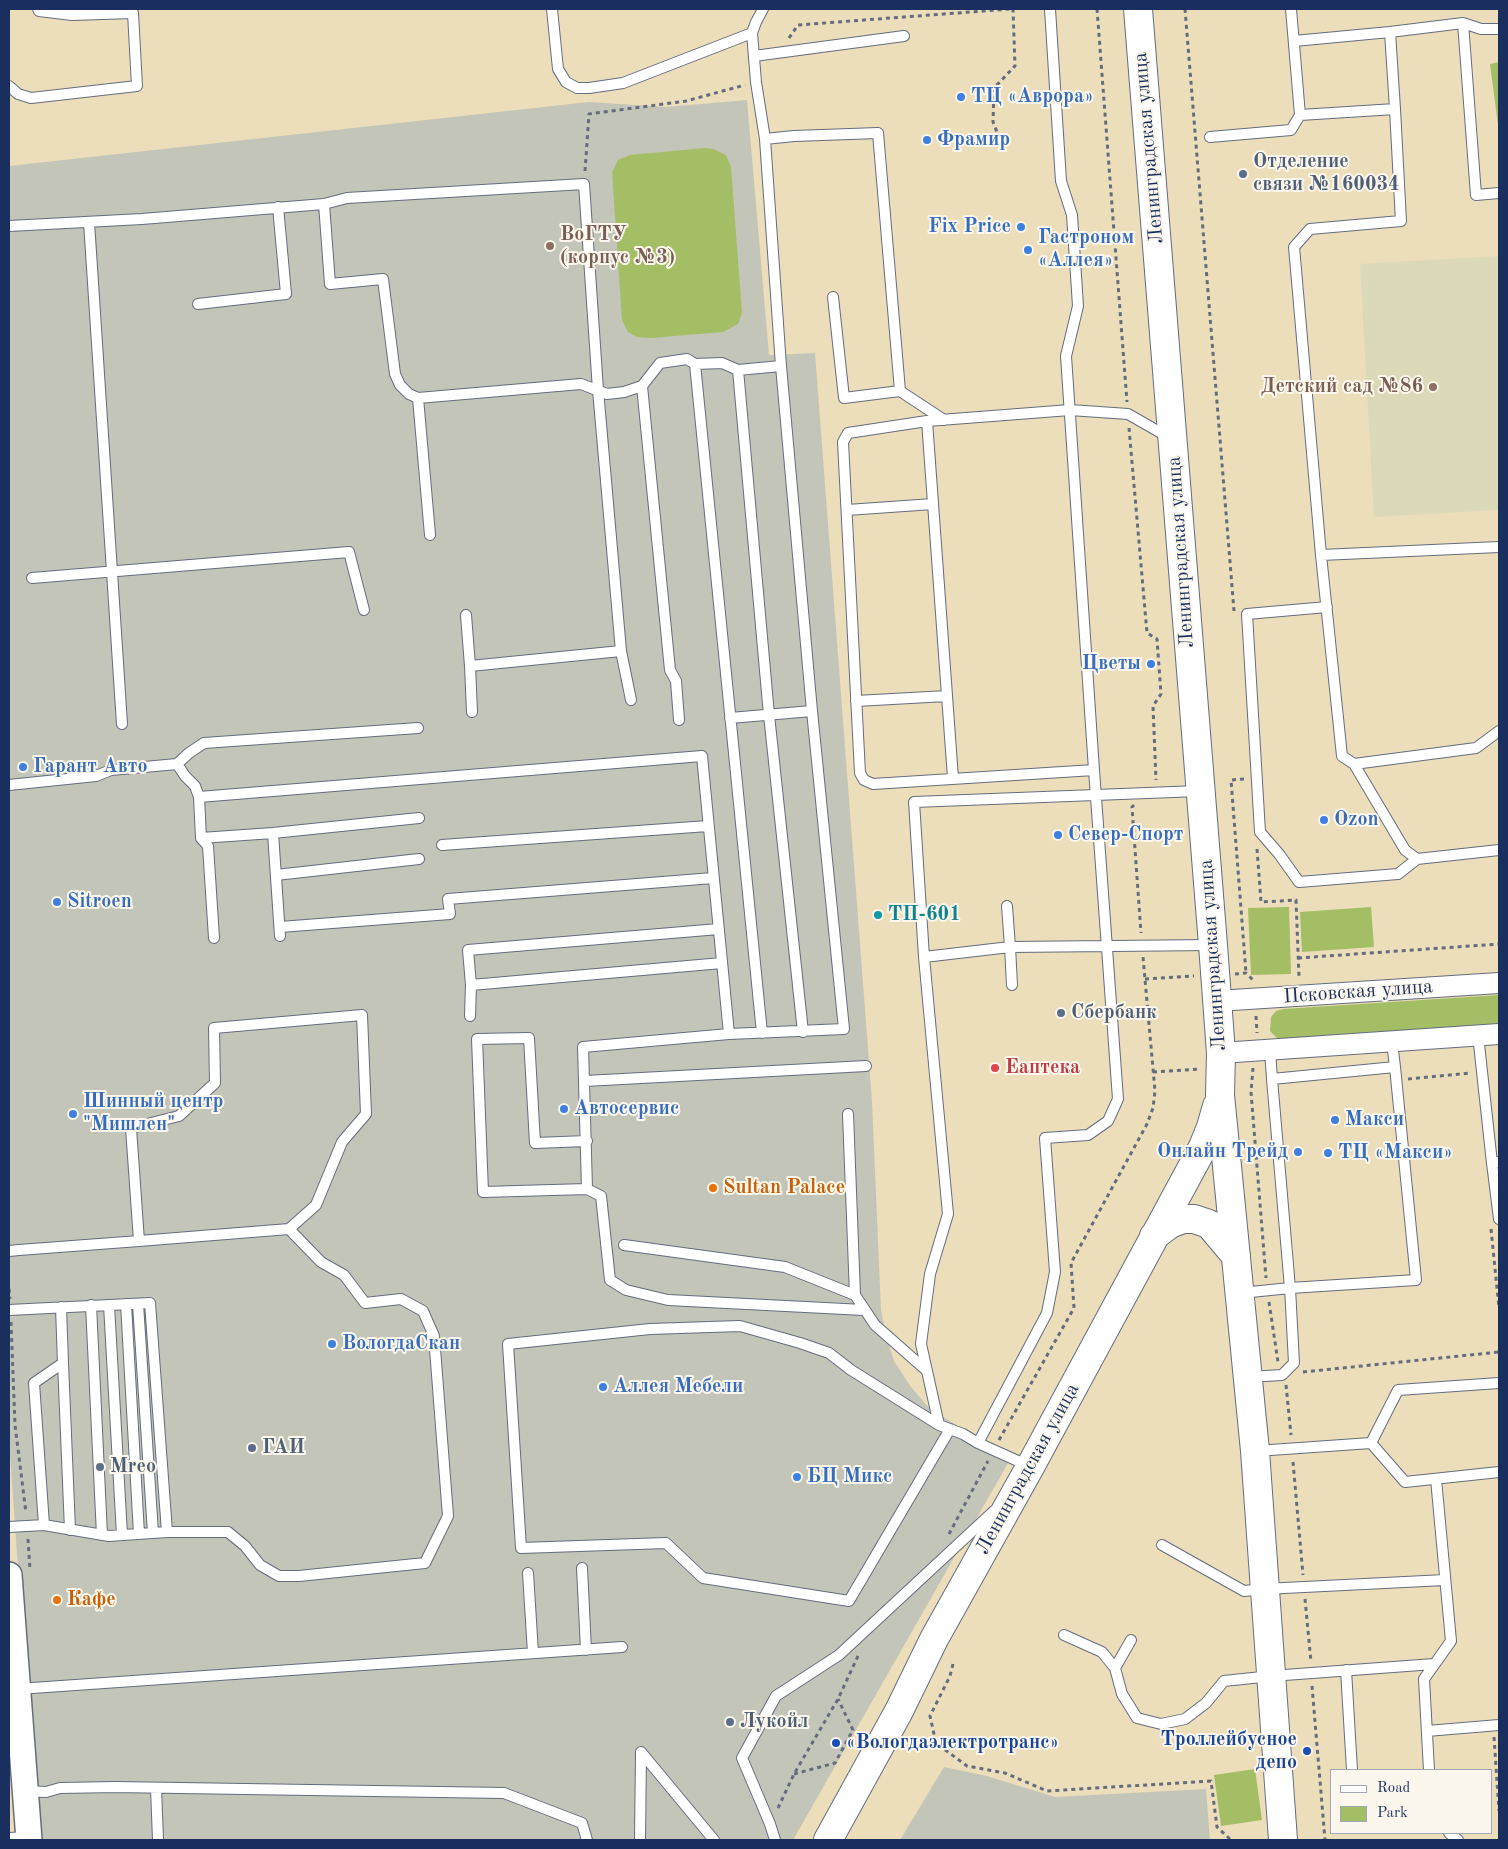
<!DOCTYPE html>
<html>
<head>
<meta charset="utf-8">
<style>
  body { margin:0 }
  #map { position:relative; width:1508px; height:1849px; overflow:hidden; background:#ecdeba; font-family:"Old Standard TT",serif }
  canvas { display:block }
  .frame { position:absolute; inset:0; border:10px solid #1b2f5e; pointer-events:none }
  .legend { position:absolute; left:1330px; top:1769px; width:162px; height:65px; box-sizing:border-box; background:#fbf7ec; border:1px solid #a1a7b3; margin:0; padding:6px 9px; list-style:none; font-size:15px; color:#1b2f5e }
  .legend li { display:flex; align-items:center; gap:10px; height:25px }
  .legend b { width:25px; border:1px solid #a1a7b3 }
</style>
</head>
<body>
<div id="map">
<canvas width="1508" height="1849"></canvas>
<div class="frame"></div>
<ul class="legend">
<li><b style="height:6px;background:#fff"></b>Road</li>
<li><b style="height:14px;background:#a4be65"></b>Park</li>
</ul>
</div>
<script>
const ctx = document.querySelector('canvas').getContext('2d');
ctx.lineJoin = 'round';
function fill(path, color) { ctx.fillStyle = color; ctx.fill(path, 'evenodd'); }
const shape = rows => new Path2D(rows.map(r => 'M' + r).join(''));
function trace(path, color, width, dash) { ctx.strokeStyle = color; ctx.lineWidth = width; ctx.lineCap = dash ? 'butt' : 'round'; ctx.setLineDash(dash || []); ctx.stroke(path); }
function write(font, color, halo, rows, align = 'center') {
  ctx.font = font + ' "Old Standard TT",serif'; ctx.lineWidth = 4; ctx.setLineDash([]); ctx.textBaseline = 'middle'; ctx.strokeStyle = halo; ctx.fillStyle = color; for (const [text, x, y, turn = 0] of rows) {
    ctx.save(); ctx.translate(x, y); ctx.rotate((+turn || 0) * Math.PI / 180); ctx.textAlign = isNaN(turn) ? turn : align; if (halo) ctx.strokeText(text, 0, 0); ctx.fillText(text, 0, 0); ctx.restore();
  }
}
fill(shape([
  [1499,256,1499,510,1374,517,1360,264]
]), '#dcd9b9');
fill(shape([
  [747,100,769,355,815,353,872,1101,881,1310,886,1336,894,1361,911,1387,930,1409,1011,1458,793,1840,37,1840,9,1440,9,166,589,102,666,107],
  [944,1767,987,1776,1055,1797,1206,1789,1210,1840,900,1840]
]), '#c4c5b9');
fill(shape([
  [1499,62,1499,125,1498,125,1490,64],
  [705,148,713,149,726,155,731,167,742,313,738,324,723,332,651,338,637,337,628,332,622,320,612,172,618,160,630,155],
  [1289,907,1291,974,1251,975,1248,908],
  [1371,907,1374,947,1302,952,1300,912],
  [1499,995,1499,1027,1280,1041,1270,1031,1271,1017,1276,1011,1283,1009],
  [1255,1769,1262,1820,1221,1826,1214,1775]
]), '#a4be65');
const service = shape([
  [38,9,39,11,72,15],
  [552,9,558,69,566,82,577,88,589,88,623,83,752,33,756,22,763,9],
  [1050,9,1061,181,1072,215,1078,306,1066,356,1094,770],
  [1291,9,1300,115],
  [1463,23,1476,195,1499,193],
  [1390,32,1463,23,1481,29,1499,29],
  [752,33,756,82,765,139,794,136,878,133,900,391],
  [1294,41,1390,32,1395,109,1401,221,1310,229,1294,247,1321,555,1342,756,1354,764,1405,850,1417,859,1499,850],
  [754,56,904,36],
  [9,86,18,94,31,98,137,86,133,13,72,15,71,9],
  [1210,137,1291,130,1300,115,1395,109],
  [324,204,330,284,383,279,395,374,400,385,409,394,418,398,581,384,607,394,624,392,642,386,660,363,687,359,695,364,722,363,738,370,781,366],
  [89,222,122,724],
  [9,226,142,219,324,204,347,198,584,184,598,390,621,651,470,666,466,615],
  [833,297,844,398,900,391,944,420],
  [198,304,286,294,278,207],
  [695,364,762,1033],
  [738,370,769,715,803,1032],
  [642,386,670,670,676,681,679,720],
  [418,398,430,535],
  [927,421,953,778],
  [847,510,933,504],
  [1321,555,1499,547],
  [32,578,349,552,364,610],
  [1327,607,1247,614,1260,832,1279,854,1299,882,1398,874,1417,859],
  [621,651,631,700],
  [470,666,472,712],
  [856,701,947,696],
  [730,718,812,711],
  [177,764,189,753,204,743,418,728],
  [1354,764,1476,748,1499,731],
  [9,785,96,776,111,770,177,764,185,776,195,786,199,797,201,838,208,846,214,938],
  [199,797,702,756,729,1034],
  [273,833,280,936],
  [201,838,273,833,419,818],
  [442,845,708,826],
  [276,875,419,859],
  [1007,906,1010,947,1212,945],
  [280,927,450,914,448,899,713,878],
  [924,957,914,802,1199,791],
  [471,985,722,963],
  [470,1016,471,985,468,950,719,929],
  [1478,1035,1492,1163],
  [1270,1050,1272,1079],
  [585,1081,866,1066],
  [848,1114,855,1295],
  [587,1141,535,1143,529,1038,477,1039,483,1192,587,1189,601,1196,610,1280,626,1290,668,1300,864,1310],
  [1499,1162,1492,1163,1499,1219],
  [587,1189,583,1047,729,1034,844,1029,812,711,781,366,765,139],
  [624,1245,785,1267,855,1295,875,1325,926,1370],
  [9,1251,19,1250,139,1241,289,1229,316,1205,342,1142,366,1114,362,1015,214,1028,215,1083,179,1116,131,1128,139,1241],
  [1241,1293,1290,1288,1272,1079,1395,1067,1392,1042],
  [126,1304,139,1534],
  [138,1304,153,1533],
  [91,1305,102,1535],
  [109,1305,122,1535],
  [61,1307,63,1363],
  [9,1310,150,1303,167,1532,109,1536,44,1525,9,1527],
  [1249,1377,1282,1375,1294,1363,1290,1288,1416,1280,1395,1067],
  [939,1425,921,1344,930,1274,948,1214,924,957,1010,947,1012,985],
  [950,1429,849,1601,703,1578,666,1543,521,1548,508,1344,650,1329,740,1326,800,1343,829,1353,851,1370,939,1425,963,1434,978,1443],
  [1371,1443,1398,1390,1499,1383],
  [1256,1451,1371,1443,1405,1482,1499,1472],
  [1029,1466,978,1443,1047,1313,1055,1272,1045,1138,1088,1135,1108,1121,1118,1099,1094,770,873,784,864,780,860,773,843,442,848,433,927,421,1070,410,1128,414,1170,438],
  [44,1525,34,1383,63,1363,70,1530],
  [167,1532,228,1532,245,1546,260,1565,279,1576,299,1576,425,1563,448,1516,434,1336,423,1311,401,1299,365,1303,344,1275,321,1262,289,1229],
  [1162,1545,1244,1591,1264,1589,1445,1580],
  [582,1568,586,1650],
  [528,1573,533,1653],
  [1064,1635,1102,1652,1115,1668,1122,1694,1137,1718,1161,1724,1185,1719,1206,1703,1224,1681,1271,1676,1434,1664],
  [1115,1668,1131,1640],
  [1346,1670,1352,1770],
  [18,1689,622,1647],
  [1427,1731,1499,1725],
  [1429,1770,1424,1679,1451,1641,1436,1479],
  [156,1788,158,1840],
  [26,1791,46,1792,60,1788,115,1787,504,1793,582,1823,587,1840],
  [1449,1833,1458,1840],
  [9,1838,28,1837],
  [640,1840,641,1752,714,1840],
  [775,1840,770,1824,742,1758,776,1696,839,1655,994,1511]
]);
const minor = shape([
  [1217,1001,1499,983],
  [1221,1053,1499,1034]
]);
const tertiary = shape([
  [9,1575,29,1840]
]);
const secondary = shape([
  [1138,9,1213,945,1221,1053,1220,1095,1255,1451,1283,1840],
  [1154,1236,1170,1224,1183,1219,1194,1219,1209,1224,1236,1256],
  [828,1840,899,1711,934,1639,1030,1467,1203,1147,1211,1127,1217,1106]
]);
trace(service, '#646c7e', 12);
trace(minor, '#646c7e', 22);
trace(tertiary, '#646c7e', 28);
trace(secondary, '#646c7e', 30);
trace(shape([
  [1097,9,1127,402],
  [1185,9,1234,611],
  [789,38,798,25,1010,9],
  [995,139,997,132,993,122,994,88,1015,66,1013,9],
  [585,171,589,114,686,101,745,85],
  [1129,428,1147,633,1157,639,1161,694,1153,706,1156,780],
  [1244,779,1231,780,1246,973],
  [1134,805,1132,807,1141,933],
  [1257,849,1261,902,1296,900,1299,977,1297,977],
  [1298,958,1499,944],
  [1235,974,1246,973,1253,980],
  [1145,979,1194,976],
  [1256,1016,1257,1033],
  [1253,1068,1251,1092,1266,1278],
  [1153,1072,1200,1069],
  [1408,1079,1471,1073],
  [1491,1229,1499,1308],
  [9,1289,10,1299],
  [1269,1302,1278,1362],
  [11,1322,15,1425,26,1513],
  [1303,1372,1499,1352],
  [1286,1385,1291,1435],
  [999,1440,1074,1308,1071,1263,1147,1124,1153,1108,1155,1091,1143,957],
  [1293,1462,1303,1575],
  [949,1534,988,1461],
  [28,1539,30,1570],
  [1305,1599,1311,1662],
  [953,1664,950,1676,930,1716,936,1743,967,1766,1005,1773,1047,1791,1211,1781,1217,1827,1231,1840],
  [1312,1686,1325,1840],
  [1494,1737,1499,1811],
  [794,1774,835,1763,853,1730,838,1699],
  [778,1808,794,1774,838,1699,858,1656]
]), '#646c7e', 3, [4, 4]);
trace(service, '#fff', 10);
trace(minor, '#fff', 20);
trace(tertiary, '#fff', 25);
trace(secondary, '#fff', 28);
for (const [x, y, r, color] of [
  [961,97,5,"#3f7fe0"],
  [927,140,5,"#3f7fe0"],
  [1243,174,5,"#5c6f8a"],
  [1021,227,5,"#3f7fe0"],
  [550,246,5,"#8d6e63"],
  [1028,250,5,"#3f7fe0"],
  [1433,387,5,"#8d6e63"],
  [1151,664,5,"#3f7fe0"],
  [23,767,5,"#3f7fe0"],
  [1324,820,5,"#3f7fe0"],
  [1058,835,5,"#3f7fe0"],
  [57,902,5,"#3f7fe0"],
  [878,915,5,"#0f9aa8"],
  [1061,1013,5,"#5c6f8a"],
  [995,1068,5,"#e0444e"],
  [564,1109,5,"#3f7fe0"],
  [73,1114,5,"#3f7fe0"],
  [1335,1120,5,"#3f7fe0"],
  [1298,1152,5,"#3f7fe0"],
  [1328,1153,5,"#3f7fe0"],
  [713,1188,5,"#e8710a"],
  [332,1344,5,"#3f7fe0"],
  [603,1387,5,"#3f7fe0"],
  [252,1448,5,"#5c6f8a"],
  [100,1467,5,"#5c6f8a"],
  [797,1477,5,"#3f7fe0"],
  [57,1600,5,"#e8710a"],
  [730,1722,5,"#5c6f8a"],
  [836,1743,5,"#1a4fb4"],
  [1307,1751,5,"#1a4fb4"]
]) { const dot = new Path2D(); dot.arc(x, y, r, 0, 2 * Math.PI); ctx.fillStyle = color; ctx.fill(dot); trace(dot, '#fbf7ec', 2); }
write('bold 20px', '#366cbe', '#fbf7ec', [
  ["ТЦ «Аврора»",971,97],
  ["Фрамир",937,140],
  ["Fix Price",1011,227,"right"],
  ["Гастроном",1038,238],
  ["«Аллея»",1038,261],
  ["Цветы",1141,664,"right"],
  ["Гарант Авто",33,767],
  ["Ozon",1334,820],
  ["Север-Спорт",1068,835],
  ["Sitroen",67,902],
  ["Шинный центр",83,1102],
  ["\"Мишлен\"",83,1125],
  ["Автосервис",574,1109],
  ["Макси",1345,1120],
  ["Онлайн Трейд",1288,1152,"right"],
  ["ТЦ «Макси»",1338,1153],
  ["ВологдаСкан",342,1344],
  ["Аллея Мебели",613,1387],
  ["БЦ Микс",807,1477]
], 'left');
write('20px', '#1b2f5e', '#fbf7ec', [
  ["Ленинградская улица",1149,148,-95],
  ["Ленинградская улица",1181,552,-94],
  ["Ленинградская улица",1213,955,-94],
  ["Псковская улица",1358,992,-4],
  ["Ленинградская улица",1028,1469,-61]
]);
write('bold 20px', '#4e5e75', '#fbf7ec', [
  ["Отделение",1253,162],
  ["связи №160034",1253,185],
  ["Сбербанк",1071,1013],
  ["ГАИ",262,1448],
  ["Mreo",110,1467],
  ["Лукойл",740,1722]
], 'left');
write('bold 20px', '#785e54', '#fbf7ec', [
  ["ВоГТУ",560,235],
  ["(корпус №3)",560,258],
  ["Детский сад №86",1423,387,"right"]
], 'left');
write('bold 20px', '#0d838f', '#fbf7ec', [
  ["ТП-601",888,915]
], 'left');
write('bold 20px', '#be3a42', '#fbf7ec', [
  ["Еаптека",1005,1068]
], 'left');
write('bold 20px', '#c56008', '#fbf7ec', [
  ["Sultan Palace",723,1188],
  ["Кафе",67,1600]
], 'left');
write('bold 20px', '#164399', '#fbf7ec', [
  ["Троллейбусное",1297,1740],
  ["депо",1297,1763],
  ["«Вологдаэлектротранс»",846,1743,"left"]
], 'right');
</script>
</body>
</html>
